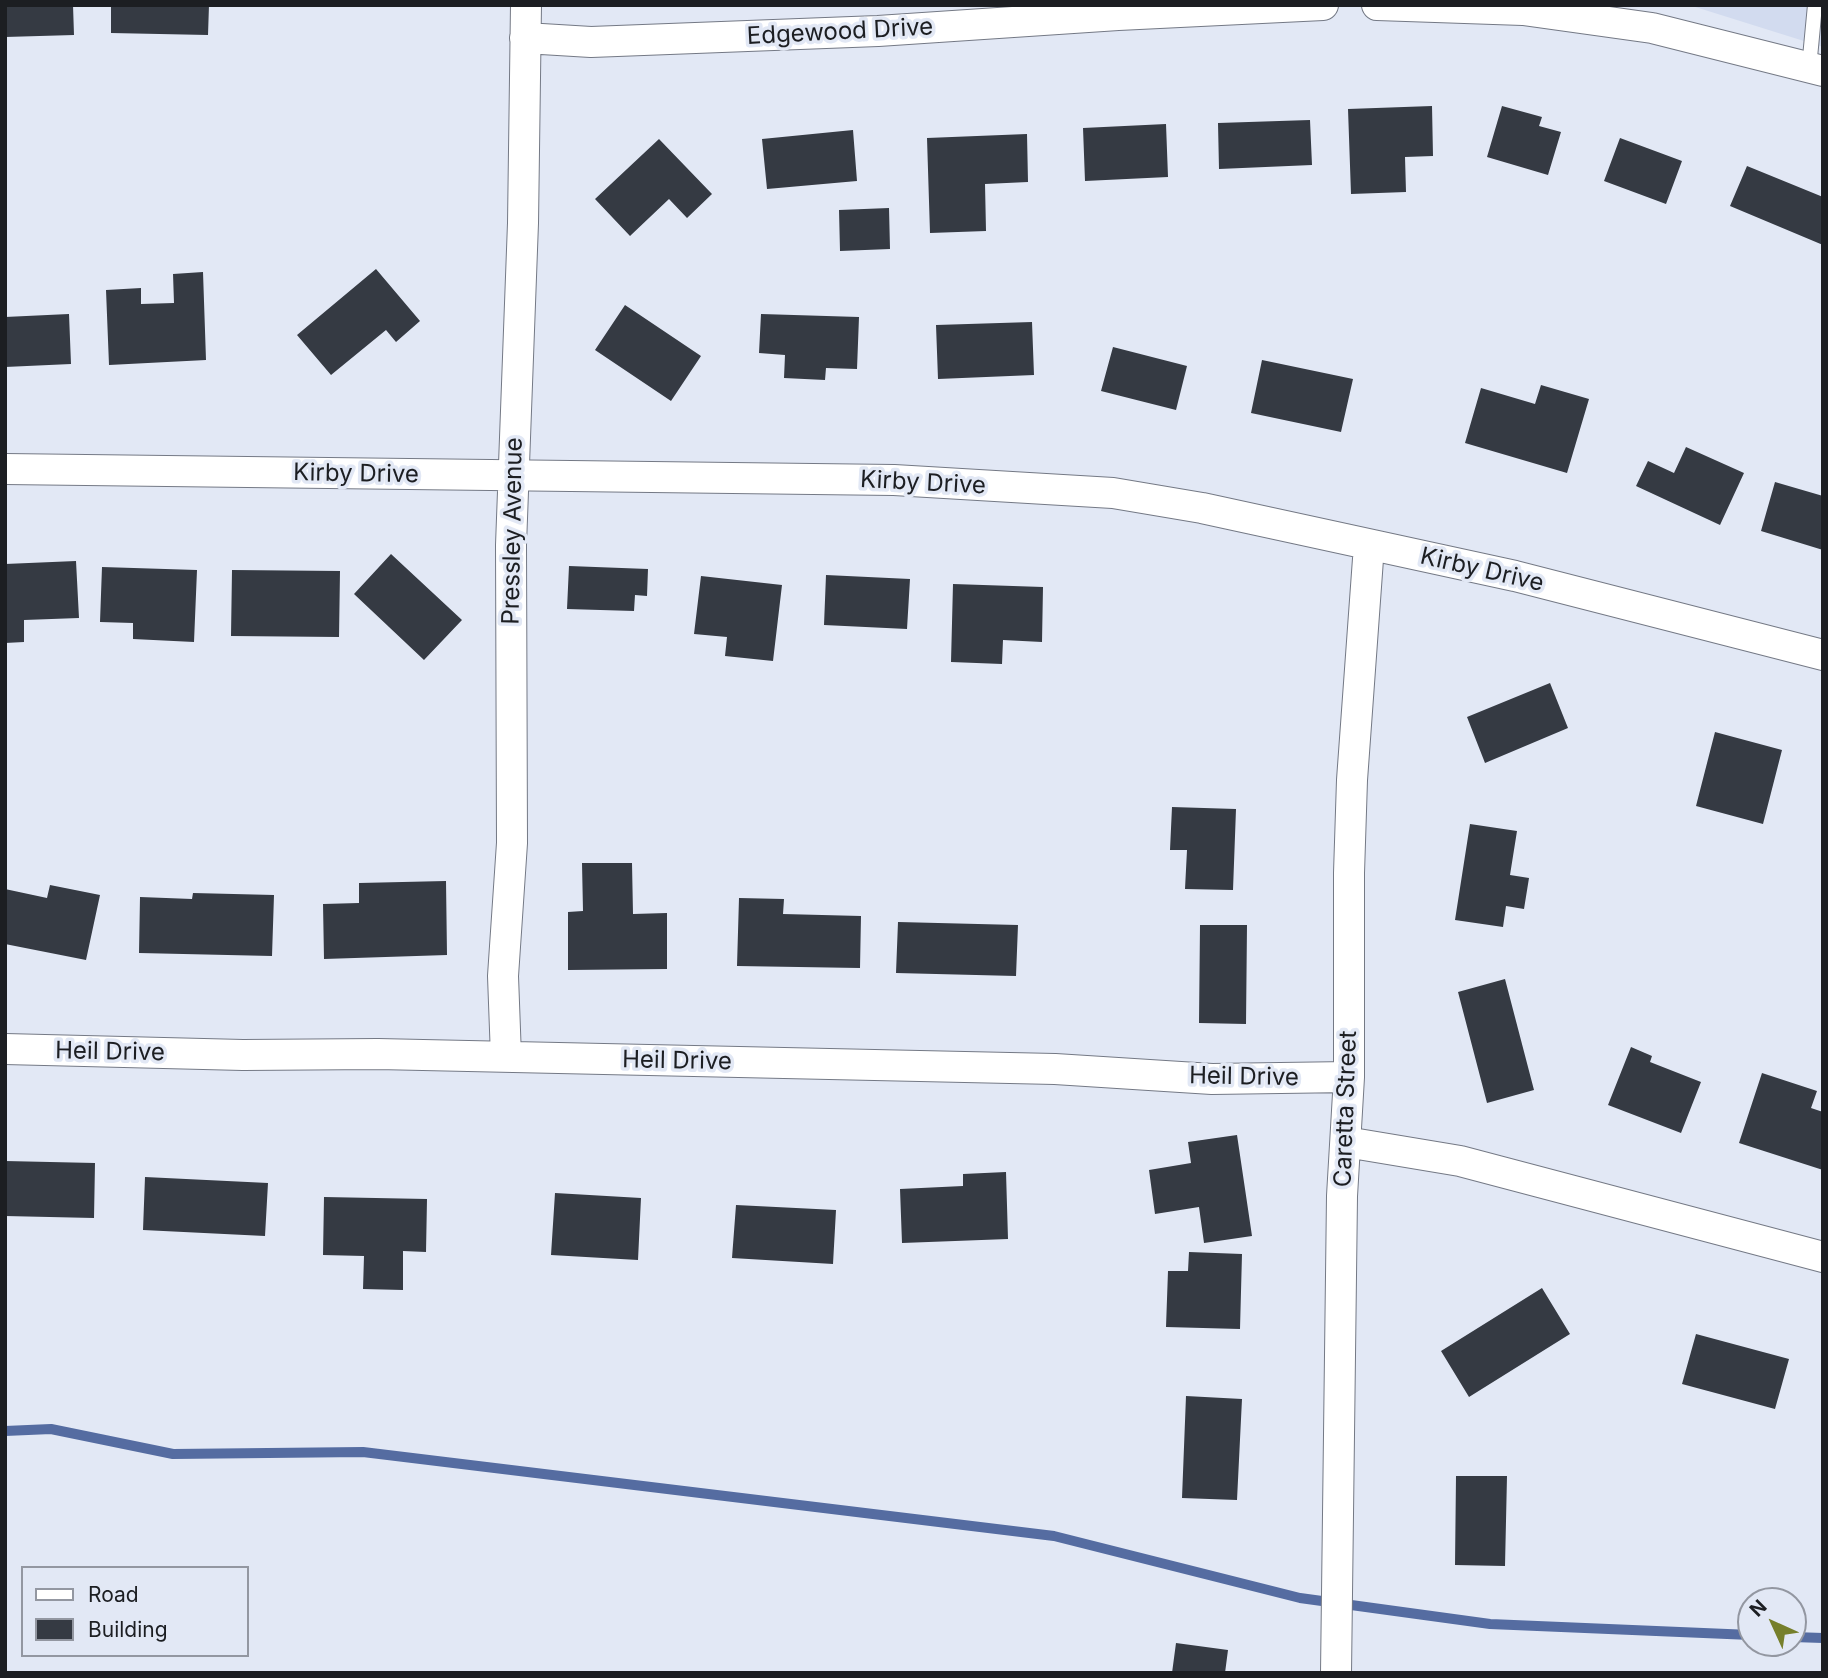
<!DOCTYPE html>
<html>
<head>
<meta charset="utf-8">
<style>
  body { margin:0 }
  #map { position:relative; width:1828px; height:1678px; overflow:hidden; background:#e2e8f5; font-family:Inter,sans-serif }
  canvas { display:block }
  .frame { position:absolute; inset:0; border:7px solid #1c1e22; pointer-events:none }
  .legend { position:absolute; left:21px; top:1566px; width:228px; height:91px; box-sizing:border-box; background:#e2e8f5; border:2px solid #9397a1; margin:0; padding:9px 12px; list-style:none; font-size:21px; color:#1c1e22 }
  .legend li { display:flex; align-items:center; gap:14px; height:35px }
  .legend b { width:35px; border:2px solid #9397a1 }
  .north { position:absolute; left:1737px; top:1587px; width:70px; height:70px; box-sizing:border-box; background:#e2e8f5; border:2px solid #9397a1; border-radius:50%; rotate:315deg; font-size:19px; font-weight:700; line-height:28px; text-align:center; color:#1c1e22 }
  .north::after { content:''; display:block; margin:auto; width:24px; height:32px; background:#767f2b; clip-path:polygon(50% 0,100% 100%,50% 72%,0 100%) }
</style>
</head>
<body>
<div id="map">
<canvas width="1828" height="1678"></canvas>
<div class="frame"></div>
<ul class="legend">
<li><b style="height:9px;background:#fff"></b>Road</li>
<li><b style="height:19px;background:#353a43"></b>Building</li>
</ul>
<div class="north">N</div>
</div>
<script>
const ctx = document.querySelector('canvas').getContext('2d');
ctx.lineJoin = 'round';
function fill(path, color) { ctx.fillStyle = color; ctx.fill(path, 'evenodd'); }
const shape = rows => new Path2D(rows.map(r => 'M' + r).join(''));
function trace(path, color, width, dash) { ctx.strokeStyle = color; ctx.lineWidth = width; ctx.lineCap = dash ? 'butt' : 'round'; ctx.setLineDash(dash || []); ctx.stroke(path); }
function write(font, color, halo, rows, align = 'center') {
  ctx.font = font + ' Inter,sans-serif'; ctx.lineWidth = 7; ctx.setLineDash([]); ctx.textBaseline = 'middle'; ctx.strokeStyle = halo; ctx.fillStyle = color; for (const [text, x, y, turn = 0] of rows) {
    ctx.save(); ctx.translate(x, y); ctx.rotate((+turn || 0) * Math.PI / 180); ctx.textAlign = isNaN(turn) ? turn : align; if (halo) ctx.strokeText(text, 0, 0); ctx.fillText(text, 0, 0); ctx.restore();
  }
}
fill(shape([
  [1689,5,1823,5,1823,47]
]), '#d2dbef');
trace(shape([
  [5,1431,51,1429,173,1454,363,1452,1054,1536,1300,1598,1490,1624,1751,1635],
  [1793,1637,1823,1638]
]), '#556ca1', 10);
fill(shape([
  [5,5,73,5,74,35,5,37],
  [111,5,209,5,208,35,111,33],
  [1432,106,1433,156,1405,157,1406,192,1351,194,1348,109],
  [1502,106,1542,117,1539,126,1561,132,1548,175,1487,157],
  [1310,120,1312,165,1219,169,1218,123],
  [1166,124,1168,177,1085,181,1083,128],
  [853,130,857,181,767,189,762,139],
  [1027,134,1028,182,985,184,986,231,930,233,927,138],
  [1620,138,1682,161,1666,204,1604,181],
  [659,139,712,194,687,218,669,199,630,236,595,199],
  [1747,166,1823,197,1823,245,1730,206],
  [889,208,890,249,840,251,839,210],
  [376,269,420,321,396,342,386,330,331,375,297,335],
  [203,272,206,360,109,365,106,290,141,288,141,304,174,303,173,274],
  [625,305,701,356,671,401,595,350],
  [69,314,71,364,5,367,5,317],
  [761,314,859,317,857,369,826,368,825,380,784,378,785,355,759,353],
  [1032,322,1034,375,938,379,936,325],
  [1113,347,1187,366,1176,410,1101,391],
  [1262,360,1353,379,1341,432,1251,413],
  [1541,385,1589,399,1567,473,1465,443,1481,388,1535,404],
  [1686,447,1744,473,1720,525,1636,486,1648,461,1674,473],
  [1775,482,1823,496,1823,550,1761,531],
  [391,554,462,620,424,660,354,594],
  [76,561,79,618,24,620,24,642,5,643,5,564],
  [569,566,648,569,647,596,635,595,634,611,567,609],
  [102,567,197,570,194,642,133,639,133,623,100,622],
  [232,570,340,571,339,637,231,636],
  [826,575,910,579,907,629,824,625],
  [701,576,782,585,773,661,725,656,727,637,694,634],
  [953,584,1043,587,1042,642,1003,640,1002,664,951,662],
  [1550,683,1568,728,1485,763,1467,717],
  [1715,732,1782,750,1763,824,1696,806],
  [1172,807,1236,809,1233,890,1185,889,1187,850,1170,850],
  [1470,824,1517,831,1510,875,1529,878,1524,909,1506,906,1503,927,1455,920],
  [582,863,632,863,633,914,667,913,667,969,568,970,568,912,583,911],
  [446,881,447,955,324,959,323,904,359,903,359,883],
  [50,885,100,895,86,960,5,944,5,889,47,898],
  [193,893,274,895,272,956,139,953,140,897,192,899],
  [739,898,784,899,783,914,861,916,860,968,737,966],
  [898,922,1018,925,1016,976,896,973],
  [1200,925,1247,925,1246,1024,1199,1023],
  [1505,979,1534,1090,1487,1103,1458,992],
  [1631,1047,1652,1056,1650,1062,1701,1082,1681,1133,1608,1105],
  [1762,1073,1817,1091,1811,1108,1823,1112,1823,1170,1739,1143],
  [1237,1135,1252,1236,1204,1243,1199,1207,1155,1214,1149,1170,1191,1163,1188,1142],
  [5,1161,95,1163,94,1218,5,1216],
  [1006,1172,1008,1239,902,1243,900,1189,963,1186,963,1174],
  [145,1177,268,1183,265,1236,143,1230],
  [555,1193,641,1198,638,1260,551,1255],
  [324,1197,427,1199,426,1252,403,1251,403,1290,363,1289,364,1256,323,1255],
  [736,1205,836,1210,833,1264,732,1258],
  [1189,1252,1242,1254,1240,1329,1166,1327,1168,1271,1188,1271],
  [1542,1288,1570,1334,1469,1397,1441,1351],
  [1696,1334,1789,1359,1775,1409,1682,1384],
  [1186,1396,1242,1399,1237,1500,1182,1498],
  [1456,1476,1507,1476,1505,1566,1455,1565],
  [1176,1643,1228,1650,1225,1673,1172,1673]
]), '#353a43');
const service = shape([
  [1809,68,1815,5]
]);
const minor = shape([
  [1377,5,1523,10,1652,28,1823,71],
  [525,38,591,42,878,31,1118,15,1323,5],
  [5,469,894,480,1113,493,1202,508,1515,576,1823,655],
  [5,1049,243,1055,378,1054,1055,1069,1212,1079,1349,1077],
  [506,1057,503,976,512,843,511,545,523,223,526,5],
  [1346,1142,1460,1161,1823,1257],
  [1336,1673,1342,1196,1349,1077,1349,873,1352,780,1369,545]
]);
trace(service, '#747985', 16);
trace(minor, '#747985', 32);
trace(service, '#fff', 14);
trace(minor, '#fff', 30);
write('24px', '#1c1e22', '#e2e8f5', [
  ["Edgewood Drive",840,32,-3],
  ["Kirby Drive",356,474,1],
  ["Kirby Drive",923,483,3],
  ["Pressley Avenue",513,531,-89],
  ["Kirby Drive",1482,570,13],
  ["Heil Drive",110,1052,1],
  ["Heil Drive",677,1061,1],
  ["Heil Drive",1244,1077,1],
  ["Caretta Street",1346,1109,-88]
]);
</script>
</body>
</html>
